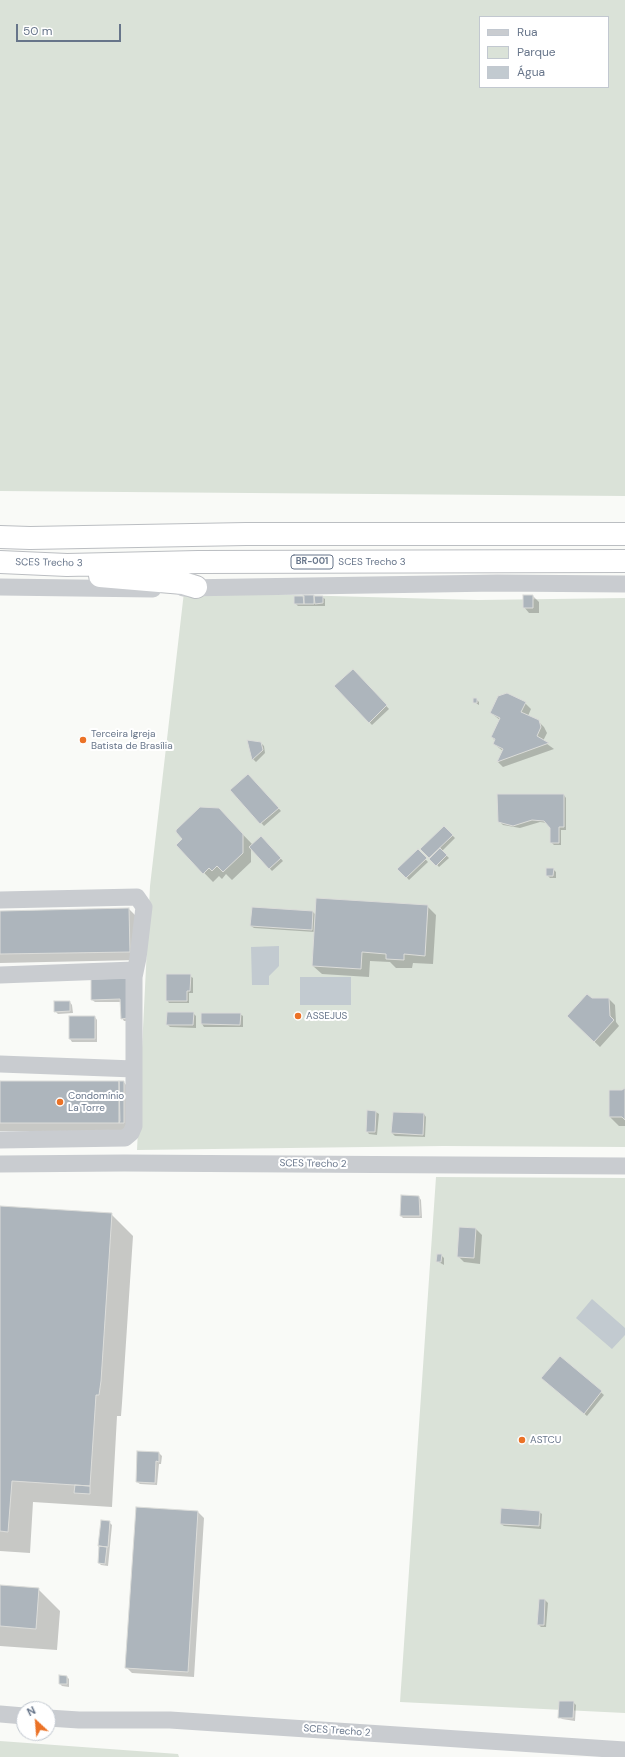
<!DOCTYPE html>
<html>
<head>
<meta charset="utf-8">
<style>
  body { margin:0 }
  #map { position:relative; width:625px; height:1757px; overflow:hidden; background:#f9faf7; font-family:"DM Sans",sans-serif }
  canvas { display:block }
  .legend { position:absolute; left:479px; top:16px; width:130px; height:72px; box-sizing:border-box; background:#fff; border:1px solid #c2c8d0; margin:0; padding:5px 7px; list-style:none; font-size:12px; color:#67758a }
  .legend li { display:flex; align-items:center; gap:8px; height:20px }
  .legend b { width:20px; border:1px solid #c2c8d0 }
  .north { position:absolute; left:16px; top:1701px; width:40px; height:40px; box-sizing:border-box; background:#fff; border:1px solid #c2c8d0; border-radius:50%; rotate:334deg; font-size:11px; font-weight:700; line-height:16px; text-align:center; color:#67758a }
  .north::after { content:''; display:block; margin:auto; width:14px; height:18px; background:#eb7226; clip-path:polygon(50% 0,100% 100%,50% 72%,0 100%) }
  .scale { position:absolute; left:16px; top:24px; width:105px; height:18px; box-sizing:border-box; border:2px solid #67758a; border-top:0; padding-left:5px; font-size:12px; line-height:14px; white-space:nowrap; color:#67758a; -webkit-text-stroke:3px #fff; paint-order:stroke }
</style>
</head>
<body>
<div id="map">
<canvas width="625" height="1757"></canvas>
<ul class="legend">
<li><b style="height:5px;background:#c9ccd0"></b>Rua</li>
<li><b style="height:11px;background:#dae2d8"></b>Parque</li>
<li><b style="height:11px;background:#c2cad0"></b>Água</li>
</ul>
<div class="north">N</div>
<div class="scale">50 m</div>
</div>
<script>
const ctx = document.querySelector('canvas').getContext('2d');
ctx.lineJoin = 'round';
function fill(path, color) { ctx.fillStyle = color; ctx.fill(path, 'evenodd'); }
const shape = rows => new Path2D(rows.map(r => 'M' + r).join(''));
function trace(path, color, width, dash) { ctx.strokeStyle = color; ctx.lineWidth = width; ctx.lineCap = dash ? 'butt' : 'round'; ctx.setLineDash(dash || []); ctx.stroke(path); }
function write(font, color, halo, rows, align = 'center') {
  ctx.font = font + ' "DM Sans",sans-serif'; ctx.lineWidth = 4; ctx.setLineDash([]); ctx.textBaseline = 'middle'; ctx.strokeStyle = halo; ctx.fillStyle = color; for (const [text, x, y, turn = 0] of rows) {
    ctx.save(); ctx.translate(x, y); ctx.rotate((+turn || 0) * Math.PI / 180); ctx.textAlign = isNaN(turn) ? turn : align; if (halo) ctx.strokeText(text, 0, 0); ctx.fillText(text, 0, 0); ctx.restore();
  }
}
fill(shape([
  [0,0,625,0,625,496,0,491],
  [480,17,608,17,608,87,480,87],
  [184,592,478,600,625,598,625,1147,443,1146,137,1150,150,886],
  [436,1177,625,1178,625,1713,400,1702],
  [0,1741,178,1754,179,1757,0,1757]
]), '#dae2d8');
fill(shape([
  [279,946,279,966,269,976,269,985,252,985,251,947],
  [300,977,351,977,351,1005,300,1005],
  [592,1299,625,1328,625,1335,612,1349,576,1318]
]), '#c2cad0');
fill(shape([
  [533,596,539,602,539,613,529,613,524,607],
  [295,597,322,597,325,599,325,606,298,606,295,603],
  [353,670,389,709,372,725,336,686],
  [476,699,479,702,479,705,474,702],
  [525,703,531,709,528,716,538,721,544,727,547,733,543,741,554,749,503,767,498,762,503,751,494,744,495,741,492,737,500,720,491,713],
  [248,741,261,743,264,746,265,753,256,762,253,759],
  [248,775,281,811,264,826,231,790],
  [564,795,566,798,566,830,561,830,561,845,554,845,551,842,551,827,548,823,540,822,520,828,503,825,500,822],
  [227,818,252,844,251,846,261,837,283,861,272,871,251,848,251,862,232,880,226,874,222,879,219,876,213,882,177,845],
  [444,827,455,838,442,851,449,858,439,867,422,849],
  [418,851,428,862,409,880,399,869],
  [553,869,556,872,556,878,550,878,547,875],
  [427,906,436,915,433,964,413,963,412,968,396,968,390,962,370,961,369,977,322,974,313,966,315,932,254,928,251,926,313,912,316,915],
  [129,909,138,918,139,960,0,963,0,912],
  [190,976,193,978,193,993,189,993,189,1003,169,1003,167,1000],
  [127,979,130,1021,124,1021,122,1018,122,1002,95,1002,92,1000],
  [591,999,609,999,615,1005,616,1022,619,1026,600,1047,568,1016],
  [70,1002,72,1005,73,1013,58,1014,55,1011],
  [193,1013,196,1016,196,1028,170,1027,167,1024],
  [202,1014,240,1014,243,1016,243,1027,204,1027,202,1024],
  [95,1017,97,1020,97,1042,72,1042,70,1039],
  [0,1081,124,1082,126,1085,127,1132,0,1131],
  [625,1089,625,1126,619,1126,610,1117],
  [376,1112,379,1114,377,1135,369,1134,367,1131],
  [424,1114,426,1117,425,1137,395,1136,392,1133],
  [419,1197,421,1200,422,1218,403,1218,401,1216],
  [0,1207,111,1214,133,1236,122,1403,121,1416,117,1416,112,1507,33,1502,30,1553,0,1551],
  [459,1228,476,1229,482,1235,480,1264,464,1262,458,1256],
  [441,1255,444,1258,444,1265,437,1261],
  [560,1357,604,1395,587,1416,545,1381],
  [159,1453,162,1456,161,1464,159,1464,157,1485,140,1484,137,1482],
  [198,1512,204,1518,194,1677,132,1673,126,1667],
  [539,1512,542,1514,541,1529,504,1526,501,1524],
  [109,1522,112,1525,108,1566,101,1565,99,1563],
  [0,1586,38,1589,60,1611,57,1650,0,1646],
  [540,1600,545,1600,548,1603,546,1627,541,1627,538,1624],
  [67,1677,69,1679,69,1687,62,1686,60,1684],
  [573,1702,576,1705,575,1721,562,1719,559,1716]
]), '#0003');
const building = shape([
  [303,595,314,595,314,604,304,604,303,595],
  [523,595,533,595,533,608,523,608,523,595],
  [294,596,304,596,304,604,294,604,294,596],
  [314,596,323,596,323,603,315,604,314,596],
  [353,669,387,705,369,723,334,686,353,669],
  [507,693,526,702,521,712,539,720,541,727,537,736,549,743,497,762,503,749,493,744,495,739,491,737,500,718,490,713,498,696,507,693],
  [473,698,477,698,477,703,473,703,473,698],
  [247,740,261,742,263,750,252,760,247,740],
  [248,774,279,808,260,824,230,790,248,774],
  [497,794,564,794,564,827,559,827,559,843,550,843,550,828,544,821,532,820,513,826,498,822,497,794],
  [200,807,219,808,243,834,243,853,223,872,217,866,212,871,209,868,203,874,176,845,182,839,176,832,176,830,200,807],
  [444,826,453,835,429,858,420,849,444,826],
  [261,836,281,858,269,869,249,847,261,836],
  [440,848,447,855,436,866,429,859,440,848],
  [418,849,427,858,406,878,397,869,418,849],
  [546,868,554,868,553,876,546,876,546,868],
  [316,898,428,905,425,956,404,954,404,960,386,959,386,954,362,952,361,969,312,966,316,898],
  [252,907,313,911,312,930,250,926,252,907],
  [129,908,130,952,0,954,0,911,129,908],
  [166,974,191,974,190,991,187,991,187,1001,166,1001,166,974],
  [128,978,128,1018,121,1019,120,999,91,1000,91,979,128,978],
  [587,994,592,998,609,998,610,1016,614,1020,594,1042,567,1016,587,994],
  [54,1001,70,1001,70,1011,54,1012,54,1001],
  [167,1012,194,1012,193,1025,166,1025,167,1012],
  [201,1013,241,1013,240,1025,201,1024,201,1013],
  [69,1016,95,1016,95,1039,69,1039,69,1016],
  [0,1081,119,1081,120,1121,119,1123,0,1123,0,1081],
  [119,1081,124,1081,124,1123,119,1123,119,1081],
  [625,1088,625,1120,622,1117,609,1117,609,1090,622,1090,625,1088],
  [367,1110,376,1111,375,1132,366,1132,367,1110],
  [393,1112,424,1113,423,1135,391,1133,393,1112],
  [401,1195,419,1196,420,1216,400,1216,401,1195],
  [0,1206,112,1213,101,1381,99,1395,96,1395,90,1486,12,1481,8,1532,0,1531,0,1206],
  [459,1227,476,1228,474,1258,457,1257,459,1227],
  [437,1254,442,1254,441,1262,436,1262,437,1254],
  [560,1356,602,1391,584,1414,541,1378,560,1356],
  [137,1451,159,1452,159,1462,156,1461,155,1483,136,1482,137,1451],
  [75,1485,90,1486,90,1494,74,1493,75,1485],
  [136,1507,198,1511,188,1672,125,1668,136,1507],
  [501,1508,540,1511,539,1526,500,1524,501,1508],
  [101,1520,110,1521,108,1547,98,1546,101,1520],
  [99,1546,107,1547,105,1564,98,1563,99,1546],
  [0,1585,39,1588,36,1629,0,1626,0,1585],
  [539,1599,545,1599,544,1625,537,1625,539,1599],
  [59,1675,67,1676,67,1684,59,1684,59,1675],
  [559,1701,574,1701,573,1718,558,1718,559,1701]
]);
fill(building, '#adb5bc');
trace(building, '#dbdcd9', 1);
const highway = shape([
  [0,537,30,538,246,534,625,534],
  [0,562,67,565,198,562,625,561],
  [100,576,183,583,196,587]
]);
trace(highway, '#bbbec2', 24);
trace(shape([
  [0,587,153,589],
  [183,588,497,583,625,584],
  [0,900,137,897,144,907,138,958,134,977,134,1126,131,1133,125,1138,0,1140],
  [0,975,134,970],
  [0,1064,134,1069],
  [0,1164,124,1163,625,1166],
  [0,1714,24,1716],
  [48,1718,79,1720,170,1720,625,1750]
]), '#c9ccd0', 17);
trace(highway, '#fff', 22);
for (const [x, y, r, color] of [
  [83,740,4,"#eb7226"],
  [298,1016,4,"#eb7226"],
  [60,1102,4,"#eb7226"],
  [522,1440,4,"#eb7226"]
]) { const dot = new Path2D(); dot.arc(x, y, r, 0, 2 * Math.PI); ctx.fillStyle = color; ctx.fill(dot); trace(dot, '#fff', 1.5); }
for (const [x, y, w] of [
  [312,562,42]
]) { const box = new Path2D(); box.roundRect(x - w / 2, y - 7, w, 14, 3); ctx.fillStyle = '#fff'; ctx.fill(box); trace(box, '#67758a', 1); }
write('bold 9px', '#67758a', null, [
  ["BR-001",312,562]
]);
write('10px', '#67758a', '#fff', [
  ["SCES Trecho 3",372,562],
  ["SCES Trecho 3",49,563,1],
  ["SCES Trecho 2",313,1164,1],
  ["SCES Trecho 2",337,1731,4]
]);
write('10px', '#67758a', '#fff', [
  ["Terceira Igreja",91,734],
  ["Batista de Brasília",91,746],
  ["ASSEJUS",306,1016],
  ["Condomínio",68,1096],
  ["La Torre",68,1108],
  ["ASTCU",530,1440]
], 'left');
</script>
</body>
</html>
